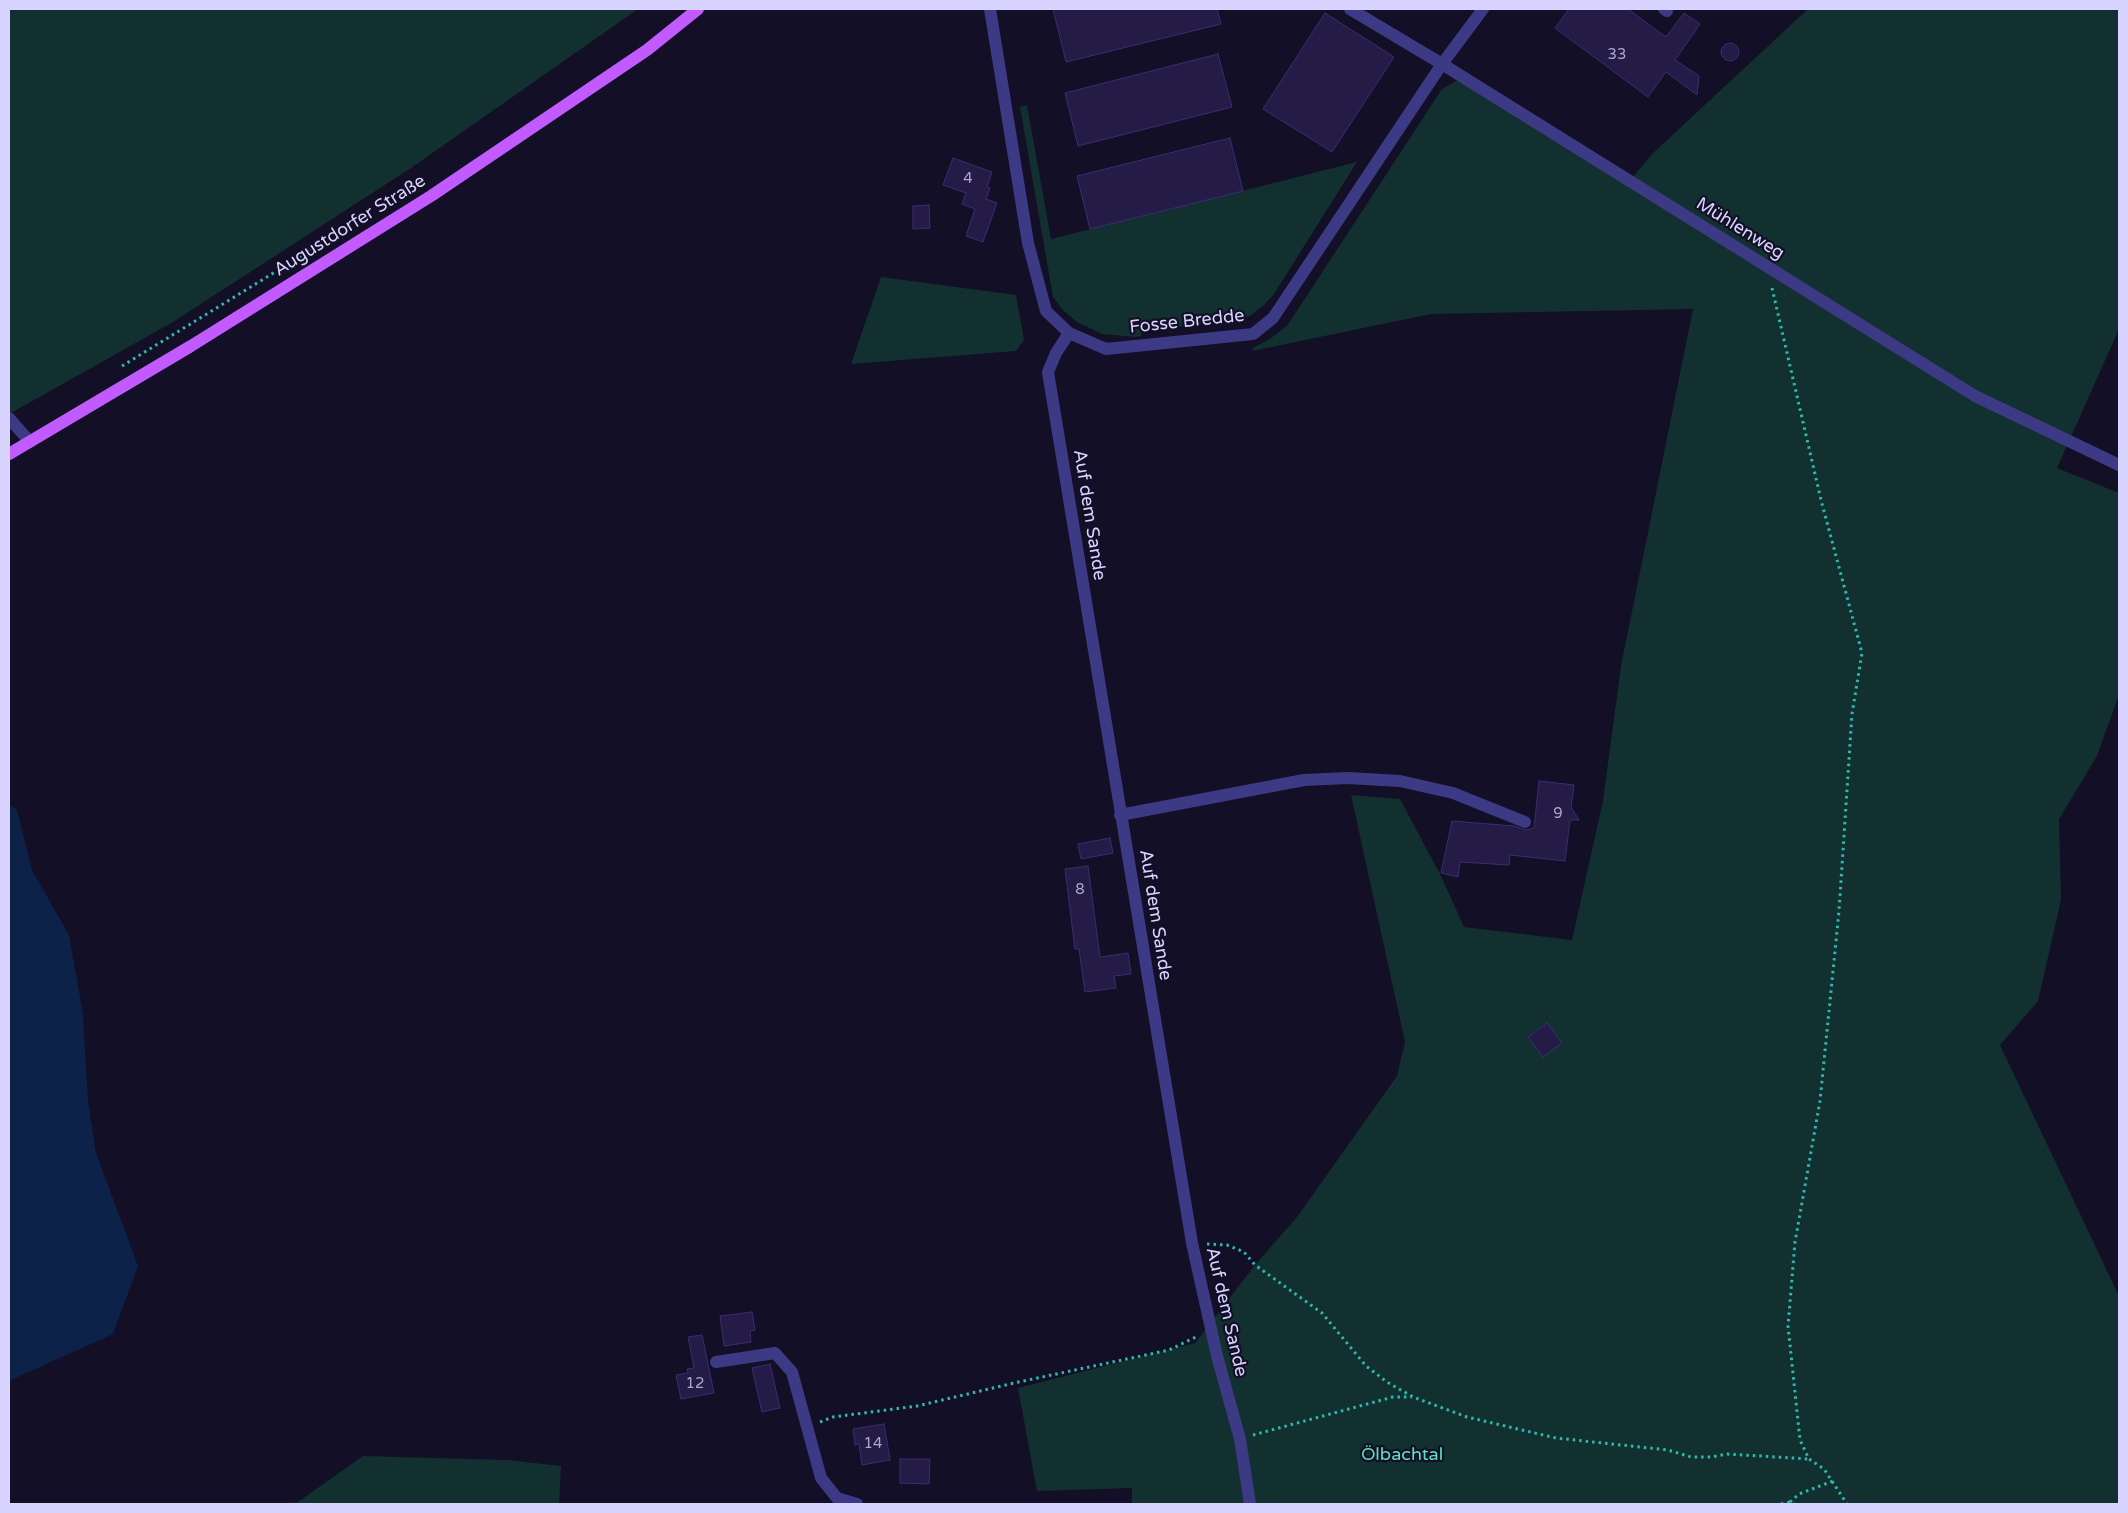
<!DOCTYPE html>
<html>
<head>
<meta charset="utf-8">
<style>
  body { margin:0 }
  #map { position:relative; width:2128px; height:1513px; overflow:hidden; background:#130f26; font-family:"Varela Round",sans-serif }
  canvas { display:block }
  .frame { position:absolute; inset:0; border:10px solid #d9d4ff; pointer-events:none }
</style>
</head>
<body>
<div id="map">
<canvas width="2128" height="1513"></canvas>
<div class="frame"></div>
</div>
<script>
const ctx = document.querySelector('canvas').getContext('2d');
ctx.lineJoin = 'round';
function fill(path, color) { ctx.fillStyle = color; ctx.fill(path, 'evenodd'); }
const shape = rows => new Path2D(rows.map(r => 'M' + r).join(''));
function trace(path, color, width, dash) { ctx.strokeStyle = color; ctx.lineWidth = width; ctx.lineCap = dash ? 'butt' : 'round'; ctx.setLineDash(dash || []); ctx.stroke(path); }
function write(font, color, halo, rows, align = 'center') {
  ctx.font = font + ' "Varela Round",sans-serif'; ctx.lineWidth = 4.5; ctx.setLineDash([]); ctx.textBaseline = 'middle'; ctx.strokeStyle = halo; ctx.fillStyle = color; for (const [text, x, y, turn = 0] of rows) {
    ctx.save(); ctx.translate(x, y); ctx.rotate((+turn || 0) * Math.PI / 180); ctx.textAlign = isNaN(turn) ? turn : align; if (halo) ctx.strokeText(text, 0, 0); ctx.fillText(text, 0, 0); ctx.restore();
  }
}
fill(shape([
  [9,9,638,9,411,168,173,322,11,413,9,410],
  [1808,9,2119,9,2119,329,2057,468,2119,493,2119,695,2097,756,2059,819,2061,900,2038,1001,2000,1045,2119,1296,2119,1504,1132,1504,1132,1488,1037,1491,1018,1388,1195,1343,1255,1265,1297,1217,1397,1076,1405,1042,1351,795,1400,799,1440,874,1464,927,1572,940,1603,801,1621,666,1693,309,1431,314,1252,351,1254,347,1267,341,1287,326,1442,89,1458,80,1633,177,1652,154],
  [1027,105,1051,239,1357,162,1274,294,1263,306,1250,316,1232,321,1142,331,1141,336,1135,337,1102,334,1077,322,1063,310,1053,297,1020,107],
  [881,277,1016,295,1024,340,1016,351,851,364],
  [363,1456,507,1460,561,1466,559,1504,268,1504,298,1502]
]), '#12302f');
fill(shape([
  [9,804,17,810,32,870,69,935,83,1014,88,1102,96,1153,138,1266,113,1334,9,1381]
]), '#0c2248');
const building = shape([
  [1053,9,1217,9,1221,24,1066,62,1053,9],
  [1569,9,1628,9,1666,37,1684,13,1700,24,1675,60,1699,76,1697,95,1666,72,1648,97,1555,28,1569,9],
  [1325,13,1394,57,1332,152,1263,109,1325,13],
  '1721 52a9 9 0 1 1 18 0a9 9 0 1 1-18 0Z',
  [1218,54,1232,107,1078,146,1065,93,1218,54],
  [1230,138,1243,191,1090,229,1077,176,1230,138],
  [953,158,992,172,987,187,990,188,986,199,997,203,983,242,966,236,975,209,962,204,966,193,943,185,953,158],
  [929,205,930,228,913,229,913,206,929,205],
  [1539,781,1574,785,1571,807,1579,820,1570,820,1565,861,1510,855,1509,865,1460,862,1458,877,1441,873,1452,821,1514,826,1526,830,1534,828,1539,781],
  [1110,838,1113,853,1081,859,1078,844,1110,838],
  [1088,866,1100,957,1128,953,1131,974,1114,976,1116,988,1085,992,1079,949,1075,949,1065,869,1088,866],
  [1547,1023,1562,1043,1543,1057,1528,1037,1547,1023],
  [752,1312,755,1330,750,1331,751,1342,724,1346,720,1316,752,1312],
  [702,1335,714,1393,681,1399,676,1375,688,1373,687,1369,694,1368,688,1337,702,1335],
  [770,1364,780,1408,762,1412,752,1368,770,1364],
  [884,1424,890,1460,862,1465,859,1444,855,1445,853,1429,884,1424],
  [900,1459,930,1459,929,1484,900,1483,900,1459]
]);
fill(building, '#241b47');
trace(building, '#3b2d73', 1);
trace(shape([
  [1772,288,1821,500,1862,653,1852,714,1839,911,1820,1101,1795,1242,1788,1326,1800,1440,1809,1459,1824,1469,1847,1504],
  [122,366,319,245],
  [1207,1244,1227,1245,1244,1252,1255,1265,1322,1313,1366,1366,1387,1382,1413,1397,1467,1417,1556,1438,1668,1450,1691,1457,1712,1457,1727,1454,1809,1459],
  [820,1422,833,1417,917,1406,1014,1383,1169,1350,1198,1336],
  [1253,1435,1393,1397,1412,1397],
  [1790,1502,1799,1494,1833,1481],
  [1781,1504,1790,1502,1794,1504]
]), '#2fb8b0', 3, [2.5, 4]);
trace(shape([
  [990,9,1028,243,1046,311,1069,333,1106,349,1253,334,1273,318,1442,64,1483,9],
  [1350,9,1442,64,1975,396,2119,465],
  [1664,9,1667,11],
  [1069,333,1056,353,1048,372,1192,1243,1217,1356,1240,1439,1250,1504],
  [9,418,30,442],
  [1120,815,1304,780,1348,778,1400,781,1453,793,1525,822],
  [716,1362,775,1353,792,1372,821,1478,837,1498,857,1504]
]), '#3d3a85', 12);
trace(shape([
  [9,454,191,346,431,196,647,50,698,9]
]), '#c25bff', 12);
write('15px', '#aca6d1', null, [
  ["33",1617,55],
  ["4",968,179],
  ["9",1558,814],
  ["8",1080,890],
  ["12",695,1384],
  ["14",873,1444]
]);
write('18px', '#d9d4ff', '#130f26', [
  ["Augustdorfer Straße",350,226,-32],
  ["Mühlenweg",1740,229,32],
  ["Fosse Bredde",1187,322,-6],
  ["Auf dem Sande",1089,515,81],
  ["Auf dem Sande",1155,915,81],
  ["Auf dem Sande",1226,1312,77]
]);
write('18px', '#5fe0c0', '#130f26', [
  ["Ölbachtal",1402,1455]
]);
</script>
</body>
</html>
